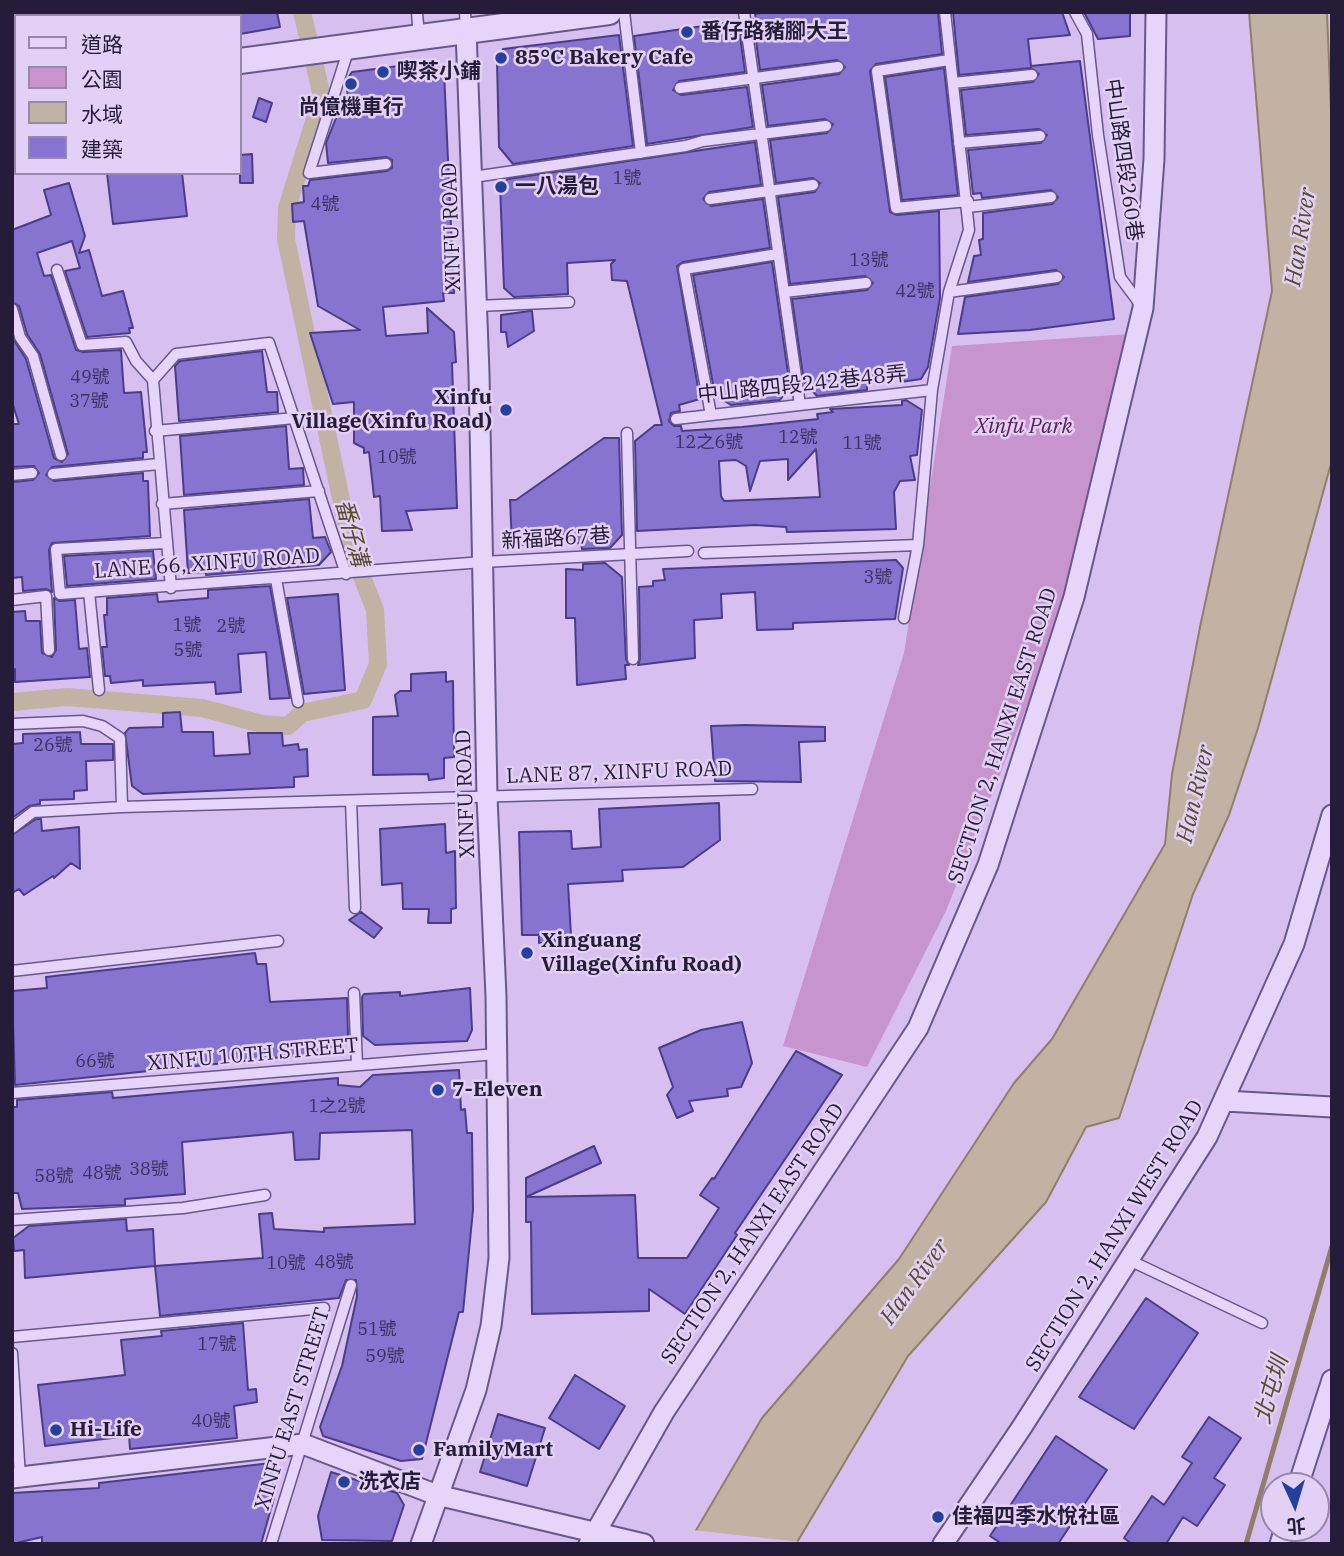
<!DOCTYPE html>
<html>
<head>
<meta charset="utf-8">
<style>
  body { margin:0 }
  #map { position:relative; width:1344px; height:1556px; overflow:hidden; background:#d7c0f0; font-family:"IBM Plex Serif","Noto Sans TC",serif }
  canvas { display:block }
  .frame { position:absolute; inset:0; border:14px solid #241c39; pointer-events:none }
  .legend { position:absolute; left:14px; top:14px; width:228px; height:161px; box-sizing:border-box; background:#e3d0f7; border:2px solid #9788ab; margin:0; padding:9px 12px; list-style:none; font-size:21px; color:#241c39 }
  .legend li { display:flex; align-items:center; gap:14px; height:35px }
  .legend b { width:35px; border:2px solid #9788ab }
  .north { position:absolute; left:1260px; top:1472px; width:70px; height:70px; box-sizing:border-box; background:#e3d0f7; border:2px solid #9788ab; border-radius:50%; rotate:176deg; font-size:19px; font-weight:700; line-height:28px; text-align:center; color:#241c39 }
  .north::after { content:''; display:block; margin:auto; width:24px; height:32px; background:#25409c; clip-path:polygon(50% 0,100% 100%,50% 72%,0 100%) }
</style>
</head>
<body>
<div id="map">
<canvas width="1344" height="1556"></canvas>
<div class="frame"></div>
<ul class="legend">
<li><b style="height:9px;background:#e6d4fa"></b>道路</li>
<li><b style="height:19px;background:#c894ce"></b>公園</li>
<li><b style="height:19px;background:#c2b2a3"></b>水域</li>
<li><b style="height:19px;background:#8674d0"></b>建築</li>
</ul>
<div class="north">北</div>
</div>
<script>
const ctx = document.querySelector('canvas').getContext('2d');
ctx.lineJoin = 'round';
function fill(path, color) { ctx.fillStyle = color; ctx.fill(path, 'evenodd'); }
const shape = rows => new Path2D(rows.map(r => 'M' + r).join(''));
function trace(path, color, width, dash) { ctx.strokeStyle = color; ctx.lineWidth = width; ctx.lineCap = dash ? 'butt' : 'round'; ctx.setLineDash(dash || []); ctx.stroke(path); }
function write(font, color, halo, rows, align = 'center') {
  ctx.font = font + ' "IBM Plex Serif","Noto Sans TC",serif'; ctx.lineWidth = 5; ctx.setLineDash([]); ctx.textBaseline = 'middle'; ctx.strokeStyle = halo; ctx.fillStyle = color; for (const [text, x, y, turn = 0] of rows) {
    ctx.save(); ctx.translate(x, y); ctx.rotate((+turn || 0) * Math.PI / 180); ctx.textAlign = isNaN(turn) ? turn : align; if (halo) ctx.strokeText(text, 0, 0); ctx.fillText(text, 0, 0); ctx.restore();
  }
}
fill(shape([
  [1130,334,1072,592,946,911,867,1067,783,1046,904,653,952,346]
]), '#c894ce');
const water = shape([
  [1249,12,1327,12,1332,136,1332,460,1258,728,1229,815,1193,894,1119,1118,1086,1127,1046,1202,908,1356,796,1544,688,1544,762,1418,899,1259,1014,1083,1052,1039,1165,844,1172,774,1200,627,1272,291,1249,12]
]);
fill(water, '#c2b2a3');
trace(water, '#907e6a', 2);
fill(shape([
  [692,1530,801,1542,685,1544]
]), '#d7c0f0');
trace(shape([
  [1246,1544,1332,1246]
]), '#907e6a', 5);
trace(shape([
  [12,702,67,697,202,708,262,724,288,726,302,713,363,700,378,664,375,610,352,551,286,239,287,208,322,96,302,12]
]), '#c2b2a3', 18);
const building = shape([
  [240,12,277,12,280,27,240,34,240,12],
  [767,12,938,12,942,54,876,64,870,71,890,212,897,215,939,211,940,298,928,367,921,379,901,382,900,374,867,378,867,390,817,396,804,382,792,299,867,290,873,283,865,276,790,284,778,197,815,192,820,183,813,178,776,183,770,140,827,133,833,124,825,119,768,126,762,85,839,74,845,67,837,60,760,70,753,19,756,19,755,14,767,12],
  [953,12,1062,12,1070,35,1028,39,1031,66,1080,61,1114,319,1030,330,958,334,965,297,1058,284,1064,277,1056,270,968,282,974,256,981,255,979,240,983,239,983,213,1052,204,1058,197,1051,190,982,198,981,193,973,194,968,150,1041,143,1047,135,1039,129,966,135,961,90,1033,82,1039,74,1031,68,959,75,953,12],
  [1084,12,1130,12,1130,36,1098,39,1084,12],
  [738,21,745,72,679,81,673,90,681,95,747,87,753,127,647,144,634,36,738,21],
  [619,35,633,146,513,164,499,147,497,61,503,49,619,35],
  [429,62,444,71,454,293,443,293,444,301,383,307,386,336,428,333,427,308,454,332,456,362,452,363,457,508,406,511,412,530,382,531,380,496,374,497,369,452,364,453,364,448,354,443,354,402,333,404,310,333,360,330,318,306,304,221,293,222,292,204,304,202,303,186,308,186,310,180,387,171,392,168,392,160,386,157,328,163,326,143,340,108,349,107,346,81,352,72,429,62],
  [944,68,958,195,902,200,885,77,944,68],
  [259,98,272,103,266,122,253,117,259,98],
  [755,142,761,185,709,192,703,199,711,206,763,199,770,248,683,262,677,266,700,399,679,405,680,411,671,413,669,421,674,426,681,426,682,431,742,427,818,419,817,414,833,412,830,409,902,405,902,401,906,400,922,410,917,455,910,456,915,480,900,481,894,492,896,529,787,532,786,527,755,525,637,531,635,441,655,425,662,425,627,281,612,280,611,264,615,260,567,263,568,294,514,297,504,288,500,185,508,179,755,142],
  [816,449,820,497,724,501,721,496,719,461,736,460,746,466,750,491,760,461,788,459,788,480,816,449],
  [252,154,253,183,240,183,240,155,252,154],
  [107,173,182,173,187,216,113,224,107,173],
  [69,183,85,236,79,253,89,250,102,296,123,291,133,328,129,328,130,333,87,337,65,271,80,268,72,241,37,253,44,276,51,275,76,350,83,352,121,350,124,393,141,392,147,452,143,452,143,458,52,467,46,475,54,481,143,473,143,481,148,481,150,536,52,543,49,550,52,592,46,589,23,591,22,577,12,578,13,482,33,480,39,473,34,466,12,467,12,424,19,424,12,402,12,337,26,359,54,458,62,462,68,454,40,354,27,334,19,306,12,302,12,230,51,215,44,190,69,183],
  [772,262,790,387,780,400,731,405,715,395,693,275,772,262],
  [530,311,532,311,534,331,508,347,506,332,501,332,501,315,530,311],
  [262,351,267,392,277,392,278,412,179,421,175,366,180,361,262,351],
  [286,426,289,469,303,468,304,485,184,495,180,436,286,426],
  [604,438,619,438,622,535,610,548,582,549,581,543,512,545,510,500,516,500,604,438],
  [309,499,313,538,325,537,331,552,319,565,206,575,206,572,188,573,184,510,309,499],
  [153,551,156,579,67,586,64,556,153,551],
  [896,560,903,568,895,619,793,623,793,629,757,630,755,592,721,594,722,618,694,620,695,658,638,665,640,659,639,587,653,586,653,581,665,580,663,569,896,560],
  [605,563,622,577,626,659,629,665,625,665,626,679,577,685,575,618,566,618,566,569,583,570,583,564,605,563],
  [270,586,290,698,270,699,266,652,238,654,241,692,216,694,215,682,143,686,143,680,111,683,110,676,105,676,102,647,107,647,104,615,107,615,107,598,157,594,158,602,208,598,208,590,270,586],
  [338,594,345,690,304,694,287,598,338,594],
  [54,598,60,601,75,600,79,649,87,648,90,677,15,682,15,669,12,670,12,612,25,611,26,621,40,621,42,653,52,657,56,650,54,598],
  [446,672,446,682,453,681,454,757,444,758,444,778,429,780,428,774,373,775,373,717,398,716,395,695,400,691,411,691,411,674,446,672],
  [180,712,182,732,213,732,214,756,250,754,248,733,282,733,283,746,298,744,299,750,307,749,308,776,294,777,294,787,143,794,132,786,125,733,129,728,163,727,163,713,180,712],
  [746,725,825,727,825,741,799,742,801,782,715,781,711,726,746,725],
  [80,732,81,744,113,744,113,760,86,761,87,790,74,791,74,799,40,800,40,804,29,806,12,818,12,744,23,743,23,734,80,732],
  [719,803,720,840,683,867,622,870,623,881,568,884,571,935,555,936,555,943,539,943,539,935,522,935,519,832,571,831,572,849,601,847,599,809,719,803],
  [36,819,41,819,42,831,79,827,80,869,71,863,54,878,53,876,24,895,19,889,12,893,12,835,36,819],
  [445,824,446,853,455,851,456,908,451,909,451,923,428,923,429,909,403,909,402,883,382,885,380,829,445,824],
  [361,912,382,928,374,938,349,920,361,912],
  [255,953,257,964,266,964,270,1002,347,998,348,1035,346,1042,339,1043,340,1051,15,1085,12,991,47,988,46,977,255,953],
  [470,988,472,1030,467,1041,375,1045,363,1036,362,997,364,994,400,992,400,996,470,988],
  [742,1022,752,1063,741,1087,727,1089,728,1096,689,1101,693,1111,677,1118,667,1095,673,1087,659,1048,701,1030,742,1022],
  [796,1051,842,1075,735,1233,737,1235,685,1314,649,1289,649,1311,532,1314,531,1222,526,1222,526,1197,635,1195,638,1258,687,1258,719,1208,700,1195,712,1178,714,1179,796,1051],
  [459,1070,461,1110,465,1109,467,1133,472,1133,473,1210,463,1312,459,1312,422,1459,401,1461,323,1436,320,1427,342,1366,357,1296,356,1280,346,1280,339,1298,160,1316,155,1266,263,1258,259,1214,272,1213,274,1229,324,1232,324,1228,415,1224,412,1130,320,1133,319,1159,295,1160,293,1132,182,1142,185,1194,125,1199,125,1205,22,1209,18,1193,12,1193,12,1107,17,1107,17,1100,112,1092,113,1098,338,1078,338,1085,360,1087,373,1075,459,1070],
  [594,1146,601,1163,526,1197,526,1178,594,1146],
  [126,1219,127,1231,153,1229,155,1266,25,1278,24,1250,14,1251,13,1238,29,1226,126,1219],
  [1146,1298,1198,1333,1134,1429,1079,1397,1146,1298],
  [243,1323,248,1390,256,1389,257,1402,234,1406,237,1438,130,1449,129,1436,45,1446,38,1385,125,1375,121,1340,162,1336,161,1331,243,1323],
  [575,1375,625,1406,599,1449,549,1418,575,1375],
  [498,1414,545,1428,527,1486,480,1472,498,1414],
  [1209,1417,1241,1438,1214,1478,1225,1485,1197,1526,1183,1517,1166,1544,1132,1544,1124,1538,1152,1496,1164,1505,1192,1463,1182,1457,1209,1417],
  [1056,1436,1107,1470,1058,1544,1002,1544,990,1536,1056,1436],
  [271,1463,274,1498,261,1544,42,1544,42,1537,12,1544,12,1493,99,1488,99,1483,271,1463],
  [331,1472,397,1493,404,1505,392,1541,322,1540,318,1516,331,1472]
]);
fill(building, '#8674d0');
trace(building, '#4a3c8a', 2);
const service = shape([
  [417,12,419,38],
  [465,12,466,31],
  [624,12,641,153],
  [744,12,800,405],
  [1075,12,1087,34,1098,135,1120,277,1140,304],
  [349,48,309,173,386,164],
  [949,60,877,71,896,208,968,201],
  [953,83,1032,75],
  [680,88,838,67],
  [959,143,1040,136],
  [473,177,686,146,703,141,826,126],
  [710,199,813,185],
  [968,207,1051,197],
  [57,270,82,345,126,342,136,361,153,380,171,588],
  [784,292,866,283],
  [949,292,1057,277],
  [477,306,569,302],
  [12,309,20,337,33,356,61,455],
  [153,380,176,354,269,343,346,574],
  [711,415,684,269,778,254],
  [676,419,932,390],
  [155,431,295,418],
  [627,433,633,659],
  [53,474,159,464],
  [12,475,32,473],
  [162,504,319,491],
  [166,543,56,549,60,594,483,562,688,551],
  [704,553,918,545],
  [276,579,298,702],
  [89,592,99,690],
  [12,600,46,596,49,650],
  [904,618,918,545,932,390,949,292,969,230,945,12],
  [12,724,83,721,102,726,120,738,122,807],
  [351,801,355,908],
  [12,828,33,812,122,807,752,789],
  [12,971,278,941],
  [354,993,357,1065],
  [12,1093,497,1054],
  [12,1220,183,1208,265,1195],
  [1129,1260,1262,1323],
  [12,1337,324,1308],
  [12,1353,20,1477],
  [271,1544,351,1285]
]);
const minor = shape([
  [1225,1101,1332,1107],
  [12,1478,303,1444,437,1495,644,1544],
  [1298,1486,1332,1380],
  [421,1544,476,1390,491,1326,499,1258,496,996,487,797,479,373,466,31],
  [589,1544,664,1412,918,1028,988,865,1074,597,1143,308,1154,159,1156,12],
  [943,1544,1022,1427,1207,1137,1294,944,1332,815],
  [1280,1544,1285,1528]
]);
const tertiary = shape([
  [240,61,609,12],
  [12,97,16,96]
]);
trace(service, '#67578a', 13);
trace(minor, '#67578a', 23);
trace(tertiary, '#67578a', 28);
trace(service, '#e6d4fa', 10);
trace(minor, '#e6d4fa', 19);
trace(tertiary, '#e6d4fa', 24);
for (const [x, y, r, color] of [
  [687,32,7,"#25409c"],
  [501,58,7,"#25409c"],
  [383,72,7,"#25409c"],
  [351,84,7,"#25409c"],
  [501,187,7,"#25409c"],
  [506,410,7,"#25409c"],
  [527,953,7,"#25409c"],
  [438,1090,7,"#25409c"],
  [56,1430,7,"#25409c"],
  [419,1450,7,"#25409c"],
  [344,1482,7,"#25409c"],
  [938,1517,7,"#25409c"]
]) { const dot = new Path2D(); dot.arc(x, y, r, 0, 2 * Math.PI); ctx.fillStyle = color; ctx.fill(dot); trace(dot, '#e3d0f7', 2.5); }
write('18px', '#3c325f', null, [
  ["1號",627,179],
  ["4號",325,205],
  ["13號",869,261],
  ["42號",915,292],
  ["49號",90,378],
  ["37號",89,402],
  ["12號",798,438],
  ["12之6號",709,443],
  ["11號",862,444],
  ["10號",397,458],
  ["3號",878,578],
  ["1號",187,626],
  ["2號",231,627],
  ["5號",188,651],
  ["26號",53,746],
  ["66號",95,1062],
  ["1之2號",337,1107],
  ["38號",149,1170],
  ["48號",102,1174],
  ["58號",54,1177],
  ["48號",334,1263],
  ["10號",286,1264],
  ["51號",377,1330],
  ["17號",217,1345],
  ["59號",385,1357],
  ["40號",211,1422]
]);
write('bold 21px', '#241c39', '#e3d0f7', [
  ["番仔路豬腳大王",701,32],
  ["85°C Bakery Cafe",515,58],
  ["喫茶小鋪",397,72],
  ["尚億機車行",351,108,"center"],
  ["一八湯包",515,187],
  ["Xinfu",492,398,"right"],
  ["Village(Xinfu Road)",492,422,"right"],
  ["Xinguang",541,941],
  ["Village(Xinfu Road)",541,965],
  ["7-Eleven",452,1090],
  ["Hi-Life",70,1430],
  ["FamilyMart",433,1450],
  ["洗衣店",358,1482],
  ["佳福四季水悅社區",952,1517]
], 'left');
write('21px', '#241c39', '#e3d0f7', [
  ["中山路四段260巷",1123,160,82],
  ["XINFU ROAD",452,227,-92],
  ["中山路四段242巷48弄",802,385,-6],
  ["新福路67巷",556,539,-3],
  ["LANE 66, XINFU ROAD",207,564,-4],
  ["SECTION 2, HANXI EAST ROAD",1003,736,-72],
  ["LANE 87, XINFU ROAD",619,773,-2],
  ["XINFU ROAD",466,794,-92],
  ["XINFU 10TH STREET",253,1055,-5],
  ["SECTION 2, HANXI EAST ROAD",753,1234,-56],
  ["SECTION 2, HANXI WEST ROAD",1115,1236,-58],
  ["XINFU EAST STREET",293,1409,-73]
]);
write('italic 21px', '#562255', '#e3d0f7', [
  ["Xinfu Park",1024,427]
]);
write('italic 23px', '#594c2b', '#e3d0f7', [
  ["Han River",1301,237,-81],
  ["番仔溝",351,533,75],
  ["Han River",1196,794,-77],
  ["Han River",915,1282,-54],
  ["北屯圳",1272,1390,-74]
]);
</script>
</body>
</html>
